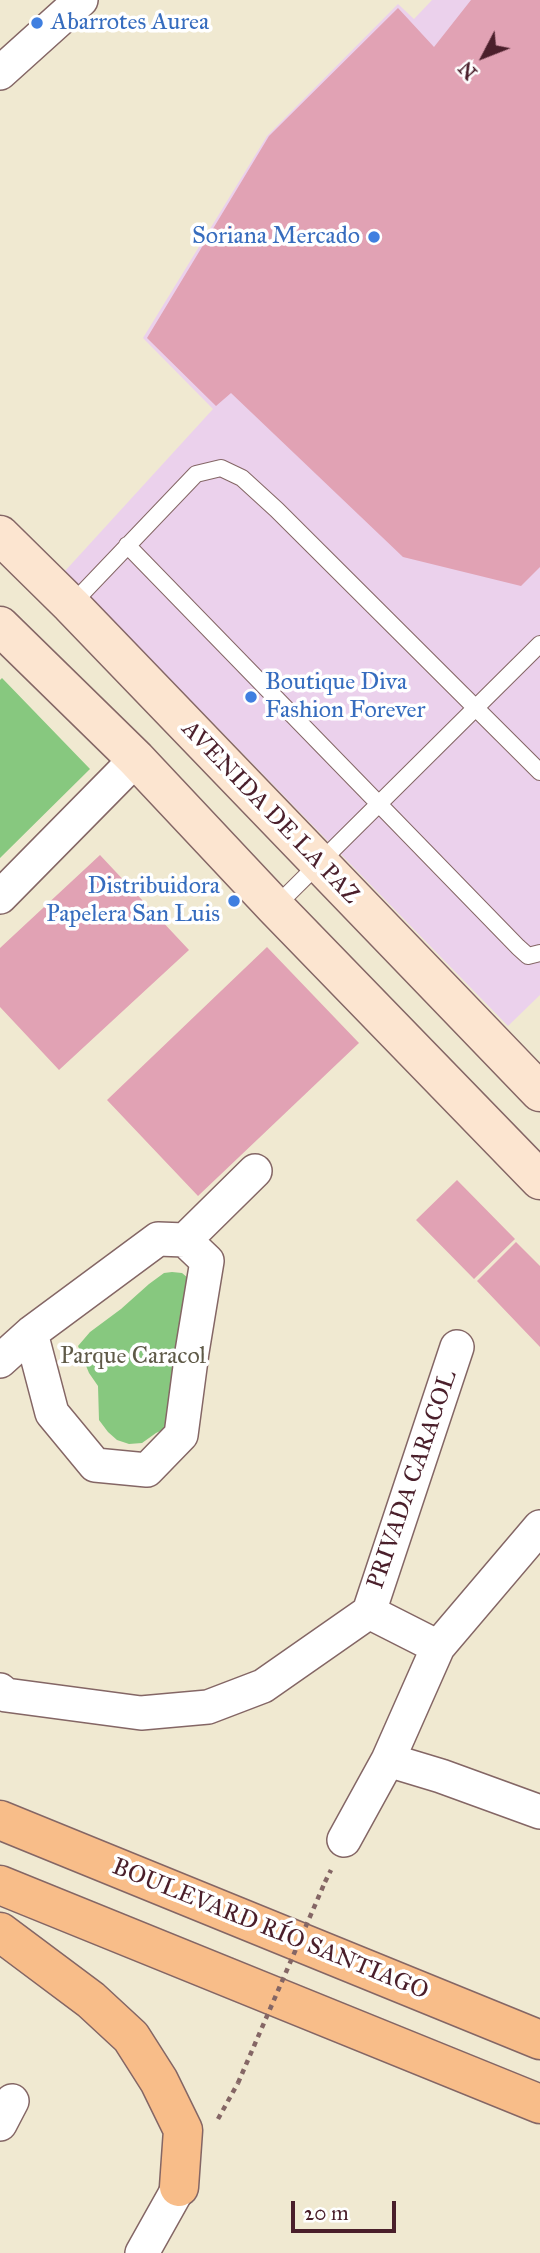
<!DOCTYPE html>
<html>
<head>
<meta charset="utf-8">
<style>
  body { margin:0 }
  #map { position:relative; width:540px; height:2253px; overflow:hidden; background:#f0e9d1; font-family:"IM FELL Great Primer",serif }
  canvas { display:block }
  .north { position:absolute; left:449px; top:21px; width:70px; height:70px; -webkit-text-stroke:5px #fff; paint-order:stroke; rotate:228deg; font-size:19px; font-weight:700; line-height:28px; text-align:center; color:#4a1f2b }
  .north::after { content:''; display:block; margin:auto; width:24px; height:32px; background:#4a1f2b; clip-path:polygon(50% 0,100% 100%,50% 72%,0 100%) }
  .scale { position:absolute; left:291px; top:2201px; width:105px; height:32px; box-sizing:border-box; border:4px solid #4a1f2b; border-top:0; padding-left:9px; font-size:21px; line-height:24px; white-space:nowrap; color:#4a1f2b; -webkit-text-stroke:5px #fff; paint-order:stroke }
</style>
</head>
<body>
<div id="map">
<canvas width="540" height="2253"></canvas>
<div class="north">N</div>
<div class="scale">20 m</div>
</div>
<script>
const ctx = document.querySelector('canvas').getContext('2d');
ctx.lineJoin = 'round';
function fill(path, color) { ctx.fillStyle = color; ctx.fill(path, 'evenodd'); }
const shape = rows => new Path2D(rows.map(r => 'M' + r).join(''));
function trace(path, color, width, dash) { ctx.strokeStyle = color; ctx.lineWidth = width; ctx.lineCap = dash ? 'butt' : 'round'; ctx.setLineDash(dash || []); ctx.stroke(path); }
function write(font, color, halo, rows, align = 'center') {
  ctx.font = font + ' "IM FELL Great Primer",serif'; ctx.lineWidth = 7; ctx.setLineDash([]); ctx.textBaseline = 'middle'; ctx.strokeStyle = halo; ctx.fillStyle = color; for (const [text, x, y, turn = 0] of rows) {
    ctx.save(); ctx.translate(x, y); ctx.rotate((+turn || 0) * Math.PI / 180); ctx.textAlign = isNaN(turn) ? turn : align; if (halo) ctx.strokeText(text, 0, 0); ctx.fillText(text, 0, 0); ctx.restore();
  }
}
fill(shape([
  [432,0,540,0,540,995,508,1026,65,571,213,409,143,338,267,136,398,4,414,19]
]), '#ebd1ec');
fill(shape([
  [2,678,90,769,0,858,0,680],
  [172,1272,182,1273,188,1278,172,1409,165,1429,156,1433,142,1443,129,1444,117,1440,108,1432,99,1420,98,1386,89,1373,78,1346,90,1332,121,1309,149,1284,164,1273]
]), '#87c87f');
fill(shape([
  [471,0,540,0,540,567,521,586,403,557,231,393,216,406,147,338,269,136,398,8,434,47],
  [100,855,189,950,59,1070,0,1007,0,948],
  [267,947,359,1043,198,1196,107,1100],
  [457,1180,515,1239,474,1279,416,1220],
  [516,1242,540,1266,540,1347,477,1281]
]), '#e1a2b4');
const lane = shape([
  [127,545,518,947,528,956,540,953],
  [71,605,196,474,221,468,242,478,277,510,540,772],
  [275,907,540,644]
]);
const street = shape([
  [0,73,81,0],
  [0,897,136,759],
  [185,1240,255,1171],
  [0,1361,31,1333,158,1239,185,1240,207,1261,192,1352,181,1435,147,1470,95,1465,52,1413,31,1333],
  [369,1612,438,1647],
  [0,1690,6,1695,141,1713,208,1707,263,1686,369,1612,457,1347],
  [388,1760,441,1776,540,1812],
  [344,1840,388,1760,438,1647,540,1527],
  [0,2124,12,2101],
  [142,2253,179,2187]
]);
const secondary = shape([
  [0,535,71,605,540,1092],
  [0,626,136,759,275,907,540,1180]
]);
const primary = shape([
  [0,1820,540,2040],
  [0,1885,540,2104],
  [0,1932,91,2000,131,2037,159,2081,183,2130,179,2187]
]);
trace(lane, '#846665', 18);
trace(street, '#846665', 36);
trace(secondary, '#846665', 41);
trace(primary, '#846665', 41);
trace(shape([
  [325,1882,331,1870],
  [218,2119,238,2083]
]), '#846665', 4.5, [5, 5]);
trace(lane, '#fff', 16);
trace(street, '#fff', 33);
trace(secondary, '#fce5d0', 38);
trace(primary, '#f8bd89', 38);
trace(shape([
  [238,2083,325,1882]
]), '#846665', 4.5, [5, 5]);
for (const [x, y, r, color] of [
  [37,23,7,"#3f7fe0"],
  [374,237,7,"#3f7fe0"],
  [251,697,7,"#3f7fe0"],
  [234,901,7,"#3f7fe0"]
]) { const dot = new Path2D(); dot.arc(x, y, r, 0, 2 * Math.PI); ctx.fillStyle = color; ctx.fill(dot); trace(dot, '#fff', 2.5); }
write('24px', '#366cbe', '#fff', [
  ["Abarrotes Aurea",51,23],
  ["Soriana Mercado",360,237,"right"],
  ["Boutique Diva",265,683],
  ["Fashion Forever",265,711],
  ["Distribuidora",220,887,"right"],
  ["Papelera San Luis",220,915,"right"]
], 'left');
write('24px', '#4a1f2b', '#fff', [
  ["AVENIDA DE LA PAZ",270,813,46],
  ["PRIVADA CARACOL",413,1480,-71],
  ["BOULEVARD RÍO SANTIAGO",270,1930,22]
]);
write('24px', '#5f5a48', '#fff', [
  ["Parque Caracol",133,1357]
]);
</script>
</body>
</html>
